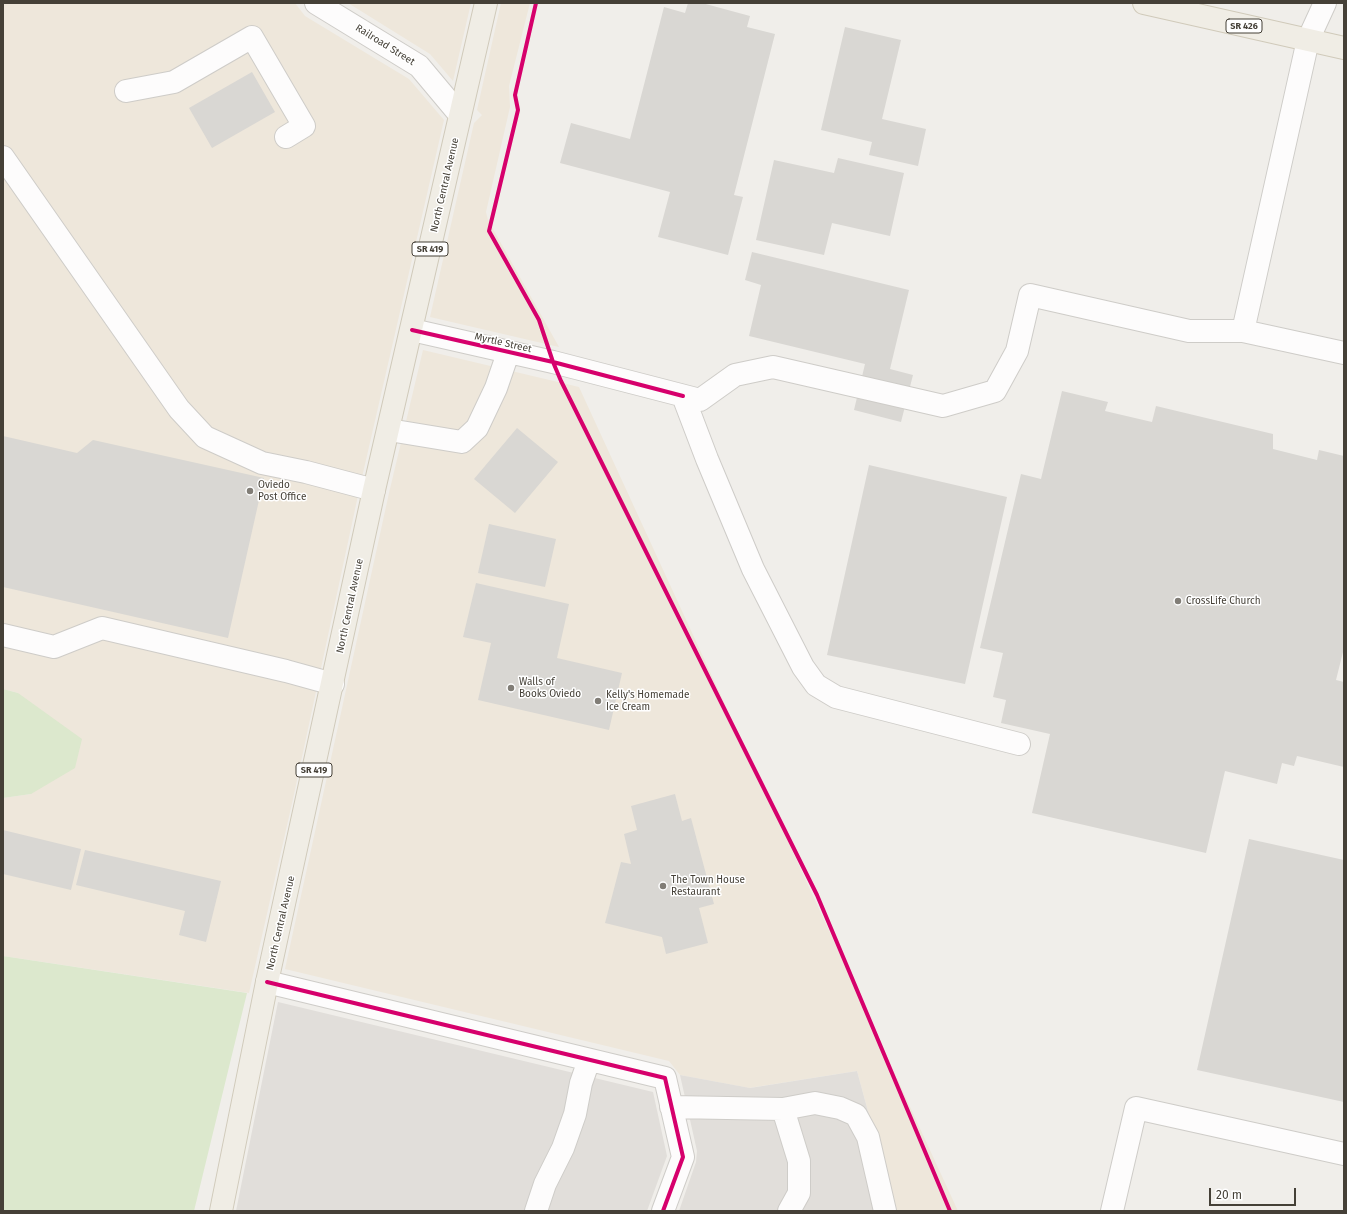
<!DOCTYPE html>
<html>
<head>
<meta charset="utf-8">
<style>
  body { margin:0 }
  #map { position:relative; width:1347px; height:1214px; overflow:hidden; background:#f0eeea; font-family:"Fira Sans",sans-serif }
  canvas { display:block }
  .frame { position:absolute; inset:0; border:4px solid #454037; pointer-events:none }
  .scale { position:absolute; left:1209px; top:1188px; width:87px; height:18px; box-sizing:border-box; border:2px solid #454037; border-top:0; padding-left:5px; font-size:12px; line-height:14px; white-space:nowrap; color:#454037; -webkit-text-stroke:3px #fff; paint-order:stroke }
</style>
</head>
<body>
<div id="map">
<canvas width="1347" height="1214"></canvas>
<div class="frame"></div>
<div class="scale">20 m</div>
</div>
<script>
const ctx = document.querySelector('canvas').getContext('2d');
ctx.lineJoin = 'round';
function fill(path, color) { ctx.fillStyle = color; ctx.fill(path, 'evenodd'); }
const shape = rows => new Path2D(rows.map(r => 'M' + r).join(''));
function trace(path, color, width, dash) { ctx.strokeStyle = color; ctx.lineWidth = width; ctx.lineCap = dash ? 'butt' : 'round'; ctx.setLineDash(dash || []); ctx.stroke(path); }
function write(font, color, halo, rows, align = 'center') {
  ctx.font = font + ' "Fira Sans",sans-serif'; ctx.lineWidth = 3; ctx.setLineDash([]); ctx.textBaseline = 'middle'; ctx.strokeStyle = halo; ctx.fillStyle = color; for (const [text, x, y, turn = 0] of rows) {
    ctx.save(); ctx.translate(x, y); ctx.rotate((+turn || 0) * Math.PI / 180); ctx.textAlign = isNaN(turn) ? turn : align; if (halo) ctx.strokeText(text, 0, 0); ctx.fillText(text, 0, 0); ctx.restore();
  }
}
fill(shape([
  [3,3,295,3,305,16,409,79,444,120,360,486,293,799,249,993,3,956,3,798,31,794,18,693,3,689],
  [348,3,471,3,453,81,430,54],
  [501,3,530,3,509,86,510,107,486,212,488,220,559,347,430,317,474,123,482,115,477,110],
  [423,350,579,387,958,1211,895,1211,857,1071,749,1088,680,1075,669,1061,285,969,389,493]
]), '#eee7db');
fill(shape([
  [278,1002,653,1092,667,1156,647,1211,236,1211],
  [857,1071,895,1211,679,1211,696,1162,697,1151,680,1075,750,1088]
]), '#e1deda');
fill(shape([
  [3,689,18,693,82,739,75,768,31,794,3,798],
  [3,956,247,993,194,1211,3,1211]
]), '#dce8cd');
fill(shape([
  [688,3,702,3,750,16,747,27,775,34,734,195,743,197,728,255,658,237,670,192,560,163,571,123,630,139,664,7,685,13],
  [845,27,901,40,882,119,926,129,918,166,869,155,872,142,821,130],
  [252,72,275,112,212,148,189,108],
  [838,158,904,173,890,236,832,223,824,255,756,240,774,160,834,173],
  [752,252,909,290,890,369,913,375,901,422,854,410,865,364,749,336,761,285,745,280],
  [1062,391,1108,402,1105,411,1152,422,1156,406,1273,434,1273,449,1317,460,1319,450,1344,456,1344,648,1336,680,1344,682,1344,767,1297,756,1294,766,1282,763,1277,784,1225,771,1206,853,1032,813,1050,734,1001,723,1006,700,993,697,1003,653,980,648,1021,474,1041,479],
  [517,428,558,462,515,513,474,479],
  [3,436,77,453,93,440,264,478,228,638,3,587],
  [869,465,1007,497,965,684,827,655],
  [489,524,556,539,545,587,478,573],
  [476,583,569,604,557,658,622,673,609,730,478,700,491,643,463,637],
  [675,794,682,821,691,818,714,904,699,908,708,943,666,954,662,937,605,923,621,862,631,864,624,834,637,830,631,806],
  [3,830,81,849,71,890,3,874],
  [1249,839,1344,860,1344,1102,1197,1070],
  [85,850,221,881,206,942,179,935,185,911,76,885]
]), '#d9d7d3');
const minor = shape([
  [316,3,419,66,460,115],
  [1325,3,1308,40,1243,331,1344,353],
  [126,91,174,82,252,37,304,126,286,137],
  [3,157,179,409,205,437,262,463,306,472,374,490],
  [412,330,553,362,700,400,735,375,773,367,943,406,995,391,1017,351,1030,295,1189,331,1243,331],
  [683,396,707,459,753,569,803,667,816,685,836,697,1019,744],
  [389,430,462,442,477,428,496,388,508,353],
  [3,635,54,647,102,628,286,671,333,684],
  [267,982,665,1078,683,1157,663,1211],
  [671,1107,783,1109,815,1103,840,1108,856,1115,868,1137,885,1211],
  [783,1109,799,1161,799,1193,789,1211],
  [536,1211,545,1184,563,1148,575,1114,581,1083,589,1060],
  [1112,1211,1136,1108,1344,1154]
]);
const major = shape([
  [1144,3,1344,48],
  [221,1211,267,982,374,490,486,3]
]);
trace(minor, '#ceccc8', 24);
trace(major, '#d0caba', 24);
trace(minor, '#fdfcfc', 22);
trace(major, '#f0ede5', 22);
trace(shape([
  [536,3,515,95,518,110,489,231,539,320,553,362,561,381,817,895,950,1211],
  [412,330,553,362,683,396],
  [267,982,665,1078,683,1157,663,1211]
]), '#d6006c', 4);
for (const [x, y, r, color] of [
  [250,491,4,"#817d76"],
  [1178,601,4,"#817d76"],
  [511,688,4,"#817d76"],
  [598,701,4,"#817d76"],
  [663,886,4,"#817d76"]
]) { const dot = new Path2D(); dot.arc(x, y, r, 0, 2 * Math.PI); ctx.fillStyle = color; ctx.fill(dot); trace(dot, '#fff', 1.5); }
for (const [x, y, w] of [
  [1244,26,36],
  [430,249,36],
  [314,770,36]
]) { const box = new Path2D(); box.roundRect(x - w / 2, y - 7, w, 14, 3); ctx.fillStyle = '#fff'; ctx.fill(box); trace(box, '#454037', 1); }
write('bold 9px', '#454037', null, [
  ["SR 426",1244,26],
  ["SR 419",430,249],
  ["SR 419",314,770]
]);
write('10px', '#454037', '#fff', [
  ["Railroad Street",385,45,32],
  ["North Central Avenue",445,185,-77],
  ["Myrtle Street",503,343,13],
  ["North Central Avenue",350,606,-78],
  ["North Central Avenue",281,923,-77]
]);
write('10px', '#454037', '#fff', [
  ["Oviedo",258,485],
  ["Post Office",258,497],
  ["CrossLife Church",1186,601],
  ["Walls of",519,682],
  ["Books Oviedo",519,694],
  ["Kelly's Homemade",606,695],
  ["Ice Cream",606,707],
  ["The Town House",671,880],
  ["Restaurant",671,892]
], 'left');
</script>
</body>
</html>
